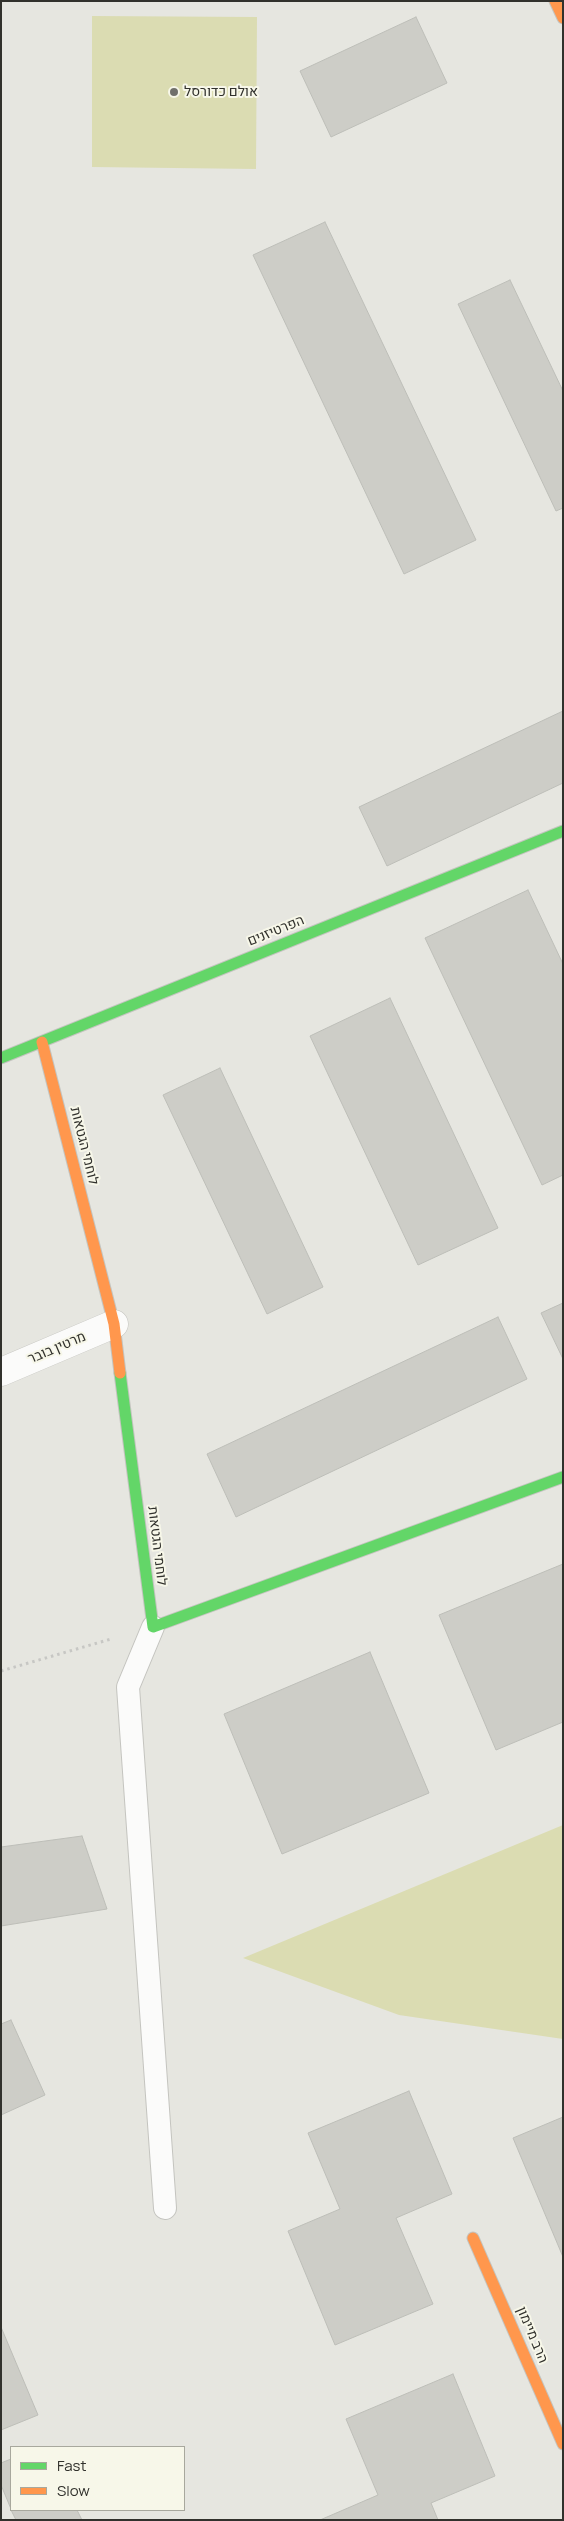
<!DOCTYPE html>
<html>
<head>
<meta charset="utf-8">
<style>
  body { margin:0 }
  #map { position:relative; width:564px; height:2521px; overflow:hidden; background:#e6e6e0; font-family:Manrope,sans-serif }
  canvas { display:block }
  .frame { position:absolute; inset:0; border:2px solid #31312c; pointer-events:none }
  .legend { position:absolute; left:10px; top:2446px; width:175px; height:65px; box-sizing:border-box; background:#f7f7e9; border:1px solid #a8a89d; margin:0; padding:6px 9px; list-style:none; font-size:15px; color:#31312c }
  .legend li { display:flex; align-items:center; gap:10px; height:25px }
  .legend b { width:25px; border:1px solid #a8a89d }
</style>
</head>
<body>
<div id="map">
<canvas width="564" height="2521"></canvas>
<div class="frame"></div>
<ul class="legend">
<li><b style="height:6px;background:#63d668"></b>Fast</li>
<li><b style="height:6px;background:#ff974d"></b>Slow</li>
</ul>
</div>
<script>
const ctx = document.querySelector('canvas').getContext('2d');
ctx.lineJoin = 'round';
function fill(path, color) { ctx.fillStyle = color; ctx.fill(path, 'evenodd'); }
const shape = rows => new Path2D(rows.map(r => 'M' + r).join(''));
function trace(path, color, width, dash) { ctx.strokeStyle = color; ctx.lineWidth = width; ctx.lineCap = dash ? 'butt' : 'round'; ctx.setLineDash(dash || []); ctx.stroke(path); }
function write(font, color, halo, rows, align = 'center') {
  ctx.font = font + ' Manrope,Heebo,sans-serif'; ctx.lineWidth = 4; ctx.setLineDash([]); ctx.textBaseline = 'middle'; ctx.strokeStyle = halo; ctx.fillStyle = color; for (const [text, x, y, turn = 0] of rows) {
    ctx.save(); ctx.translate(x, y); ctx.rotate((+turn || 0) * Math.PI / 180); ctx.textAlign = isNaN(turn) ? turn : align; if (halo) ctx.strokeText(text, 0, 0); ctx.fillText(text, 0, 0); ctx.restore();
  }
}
fill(shape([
  [92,16,257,17,256,169,92,167],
  [563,1825,563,2039,399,2015,243,1958]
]), '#dbdcb2');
const building = shape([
  [416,17,447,83,331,137,300,71,416,17],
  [325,222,476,540,404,574,253,255,325,222],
  [510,280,563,391,563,508,556,511,458,304,510,280],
  [563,711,563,783,387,866,359,807,563,711],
  [528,890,563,964,563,1175,542,1185,425,938,528,890],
  [390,998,498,1228,418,1265,310,1036,390,998],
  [220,1068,323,1287,267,1314,163,1095,220,1068],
  [563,1303,563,1359,541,1313,563,1303],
  [498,1317,527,1379,236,1517,207,1454,498,1317],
  [563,1564,563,1722,496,1750,439,1615,563,1564],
  [370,1652,429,1793,282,1854,224,1714,370,1652],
  [82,1836,107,1909,1,1926,1,1847,82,1836],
  [11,2020,45,2095,1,2115,1,2024,11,2020],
  [409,2091,452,2194,396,2218,433,2304,335,2345,288,2231,340,2209,308,2133,409,2091],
  [563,2117,563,2257,513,2138,563,2117],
  [1,2327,38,2415,1,2430,1,2327],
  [453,2374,495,2476,431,2503,438,2520,320,2520,378,2495,346,2419,453,2374],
  [11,2459,11,2509,1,2485,1,2463,11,2459],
  [11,2510,77,2510,82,2520,16,2520,11,2510]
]);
fill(building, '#cdcdc7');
trace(building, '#bdbeb8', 1);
const lane = shape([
  [153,1627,128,1687,165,2208]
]);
const street = shape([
  [1,1372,114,1324]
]);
const fast = shape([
  [1,1058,563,831],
  [120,1373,153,1627,563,1477]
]);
const slow = shape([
  [555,1,563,18],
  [42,1042,114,1324,120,1373],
  [473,2238,563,2444]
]);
trace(lane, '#c4c4bf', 24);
trace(street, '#c4c4bf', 29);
trace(fast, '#c4c4bf', 13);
trace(slow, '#c4c4bf', 13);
trace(shape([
  [1,1671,111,1639]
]), '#c7c7c4', 3, [2.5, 4]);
trace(lane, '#fbfbfa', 22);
trace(street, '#fbfbfa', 28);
trace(fast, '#63d668', 11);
trace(slow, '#ff974d', 11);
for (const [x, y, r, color] of [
  [174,92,5,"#70706b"]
]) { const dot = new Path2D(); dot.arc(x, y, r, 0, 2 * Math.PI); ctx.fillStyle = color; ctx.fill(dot); trace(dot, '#f7f7e9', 2); }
write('14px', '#31312c', '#f7f7e9', [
  ["אולם כדורסל",184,92]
], 'left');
write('14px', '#31312c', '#f7f7e9', [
  ["הפרטיזנים",276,931,-22],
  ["לוחמי הגטאות",84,1146,76],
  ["מרטין בובר",57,1348,-23],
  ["לוחמי הגטאות",157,1546,83],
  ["הרב מיימון",532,2335,67]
]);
</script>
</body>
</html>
